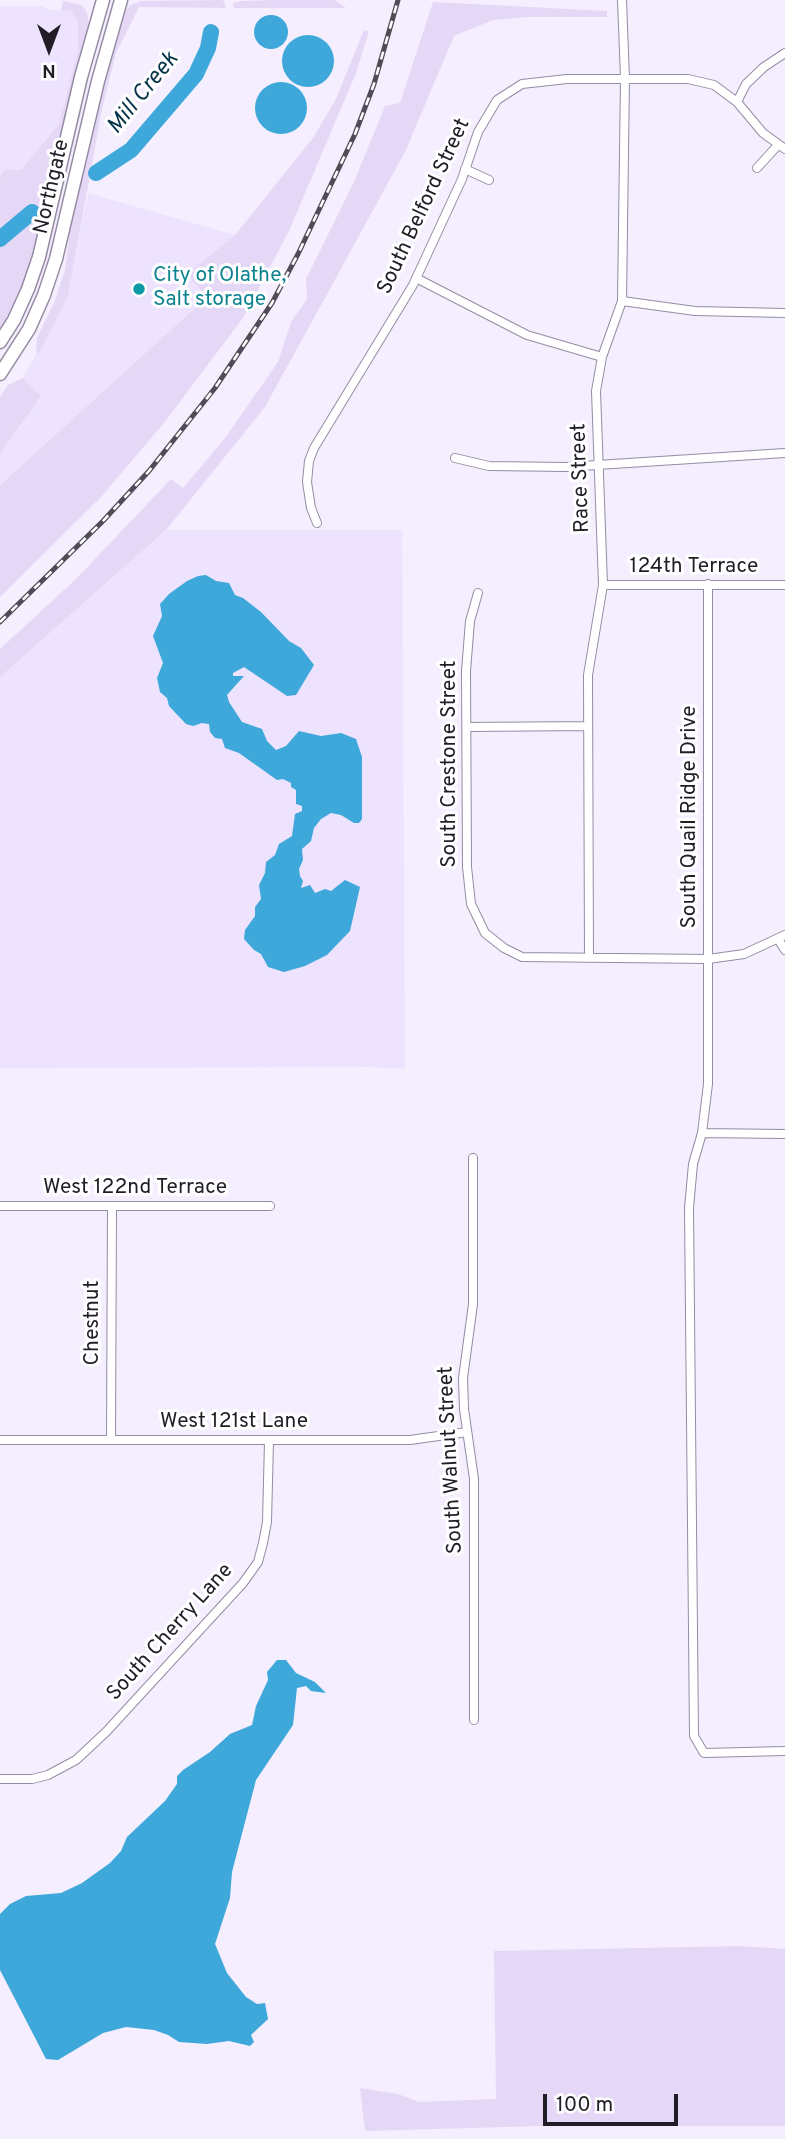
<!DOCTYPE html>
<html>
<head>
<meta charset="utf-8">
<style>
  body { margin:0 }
  #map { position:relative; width:785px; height:2139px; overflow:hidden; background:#f5eefe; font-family:Overpass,sans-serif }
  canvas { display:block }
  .north { position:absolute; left:14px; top:14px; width:70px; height:70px; -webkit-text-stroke:5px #fff; paint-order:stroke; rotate:180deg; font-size:19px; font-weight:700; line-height:28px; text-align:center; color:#201d26 }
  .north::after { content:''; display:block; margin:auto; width:24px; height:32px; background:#201d26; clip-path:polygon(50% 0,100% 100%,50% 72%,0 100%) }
  .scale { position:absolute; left:543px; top:2094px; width:135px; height:32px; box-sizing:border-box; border:4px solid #201d26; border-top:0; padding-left:9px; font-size:21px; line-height:24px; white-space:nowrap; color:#201d26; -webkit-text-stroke:5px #fff; paint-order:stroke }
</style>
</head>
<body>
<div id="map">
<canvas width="785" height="2139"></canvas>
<div class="north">N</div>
<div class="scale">100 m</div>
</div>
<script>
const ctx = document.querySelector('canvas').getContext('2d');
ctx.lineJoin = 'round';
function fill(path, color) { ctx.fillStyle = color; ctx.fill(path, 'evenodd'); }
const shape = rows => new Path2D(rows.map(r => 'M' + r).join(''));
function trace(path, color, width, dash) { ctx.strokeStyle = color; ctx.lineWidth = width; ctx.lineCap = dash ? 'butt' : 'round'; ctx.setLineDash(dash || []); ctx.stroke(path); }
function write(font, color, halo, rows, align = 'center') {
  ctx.font = font + ' Overpass,sans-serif'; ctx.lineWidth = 6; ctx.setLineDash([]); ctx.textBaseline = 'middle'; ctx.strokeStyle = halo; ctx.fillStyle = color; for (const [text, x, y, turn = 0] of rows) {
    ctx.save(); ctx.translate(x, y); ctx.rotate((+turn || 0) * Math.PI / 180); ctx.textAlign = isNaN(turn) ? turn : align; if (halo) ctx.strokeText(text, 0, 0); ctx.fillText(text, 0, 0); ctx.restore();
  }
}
fill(shape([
  [0,6,44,6,48,10,70,10,78,22,78,50,59,124,21,170,6,169,0,177],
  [88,193,235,235,187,274,208,296,0,485,0,454,41,396,23,378,68,296],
  [166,530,402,530,405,1069,369,1067,0,1068,0,677]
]), '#ede3fe');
fill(shape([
  [223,0,226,8,139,7,116,53,102,109,68,296,38,355,36,348,37,338,54,303,65,270,70,231,98,108,124,12,131,5,141,1],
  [274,0,335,0,346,8,234,8,233,3,242,1],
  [63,1,82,5,87,12,89,26,35,254,12,314,0,334,0,177,5,169,21,170,59,124,78,50,78,22,70,10,61,10],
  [433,2,607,11,607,17,528,17,493,20,454,36,405,152,265,407,166,530,0,677,0,649,77,578,171,479,183,488,225,438,278,362,291,322,307,299,306,279,354,182,385,106,400,103],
  [364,30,369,31,356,73,289,231,243,318,164,423,101,497,0,597,0,485,207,297,187,274,235,235,313,138,336,99],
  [23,378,41,396,0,454,0,397,8,385],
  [738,1946,785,1949,785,2126,541,2126,365,2131,360,2088,398,2094,419,2102,496,2099,494,1951]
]), '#e5d8f7');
fill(shape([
  '254 32a17 17 0 1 1 34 0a17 17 0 1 1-34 0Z',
  '282 61a26 26 0 1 1 52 0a26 26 0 1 1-52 0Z',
  '255 108a26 26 0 1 1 52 0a26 26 0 1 1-52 0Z',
  [206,575,216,581,229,583,235,595,243,598,261,612,289,641,301,648,314,665,296,695,287,696,244,667,233,673,233,676,244,676,227,695,229,702,242,722,262,729,267,741,276,750,286,746,299,731,321,736,341,733,356,739,362,757,362,819,359,823,354,823,341,815,331,813,321,819,314,828,311,841,302,849,303,860,299,869,300,876,303,881,301,888,310,885,315,893,325,889,331,891,345,880,360,887,350,931,327,955,305,966,284,972,268,967,261,954,254,950,244,939,245,930,255,916,255,907,261,899,259,885,265,873,266,862,275,855,279,844,292,836,295,814,302,811,302,806,296,804,296,790,291,787,291,783,283,779,277,780,239,753,225,748,222,739,215,738,210,732,209,724,202,723,193,726,186,724,169,706,167,698,160,692,157,678,163,663,153,636,162,616,160,604,169,594,187,581,198,576],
  [277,1660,286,1660,296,1673,315,1682,326,1693,311,1691,306,1686,297,1688,293,1725,256,1780,232,1872,230,1898,215,1944,227,1973,246,1997,257,2004,265,2003,268,2019,251,2035,254,2042,250,2046,229,2041,207,2044,179,2042,168,2035,154,2030,126,2027,103,2033,58,2060,46,2059,0,1970,0,1914,10,1904,26,1896,61,1893,82,1883,110,1863,121,1851,127,1837,165,1801,177,1784,177,1776,183,1770,210,1752,230,1734,252,1725,256,1706,268,1680,267,1672]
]), '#3fa8da');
trace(shape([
  [96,173,131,150,196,74,208,48,211,32],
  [0,239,32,212]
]), '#3fa8da', 16);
const minor = shape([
  [737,102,746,84,764,67,785,53],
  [757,168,778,145],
  [465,169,489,180],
  [416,278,527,335,602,357],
  [622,301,695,311,785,313],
  [455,458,489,466,566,467,785,453],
  [317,523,311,508,307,482,309,461,314,448,413,285,462,179,478,132,497,100,522,84,567,79,688,79,714,85,737,102,763,133,785,149],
  [708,584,708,1084,702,1133,693,1164,689,1208,694,1736,704,1753,785,1751],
  [603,585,785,585],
  [478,593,470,621,466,671,467,867,471,904,485,933,504,948,522,957,708,959,744,954,785,935],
  [467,727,588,726],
  [778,939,785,950],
  [589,958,588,675,603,585,596,391,602,357,622,301,625,78,622,0],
  [702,1133,785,1134],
  [473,1158,473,1304,463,1378,464,1409,474,1479,474,1720],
  [0,1206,270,1206],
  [0,1440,410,1440,467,1432],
  [111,1440,112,1206],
  [0,1779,32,1779,48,1775,76,1760,106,1732,243,1583,258,1562,263,1543,267,1522,269,1441]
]);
const secondary = shape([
  [0,342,14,320,28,289,39,257,81,77,103,0],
  [0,374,29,329,44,295,56,259,98,81,121,0]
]);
trace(minor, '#958ba3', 10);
trace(secondary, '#958ba3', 15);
trace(minor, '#fff', 8);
trace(secondary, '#fff', 12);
const rail = shape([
  [0,622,103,521,149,471,215,388,272,303,298,254,355,134,374,84,398,0]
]);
trace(rail, '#504c57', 5);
trace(rail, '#fff', 2.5, [8]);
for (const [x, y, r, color] of [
  [139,289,7,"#0f9aa8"]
]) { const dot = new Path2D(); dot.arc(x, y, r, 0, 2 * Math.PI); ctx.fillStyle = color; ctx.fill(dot); trace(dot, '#fff', 2.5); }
write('21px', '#201d26', '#fff', [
  ["Northgate",53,187,-77],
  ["South Belford Street",425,207,-65],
  ["Race Street",582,478,-92],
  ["124th Terrace",694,568],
  ["South Crestone Street",451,764,-90],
  ["South Quail Ridge Drive",691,817,-90],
  ["West 122nd Terrace",135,1189],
  ["Chestnut",94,1323,-90],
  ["West 121st Lane",234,1423],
  ["South Walnut Street",452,1460,-93],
  ["South Cherry Lane",171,1633,-48]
]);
write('21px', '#0d838f', '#fff', [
  ["City of Olathe,",153,277],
  ["Salt storage",153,301]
], 'left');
write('italic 23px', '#043348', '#fff', [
  ["Mill Creek",144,94,-51]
]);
</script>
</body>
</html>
